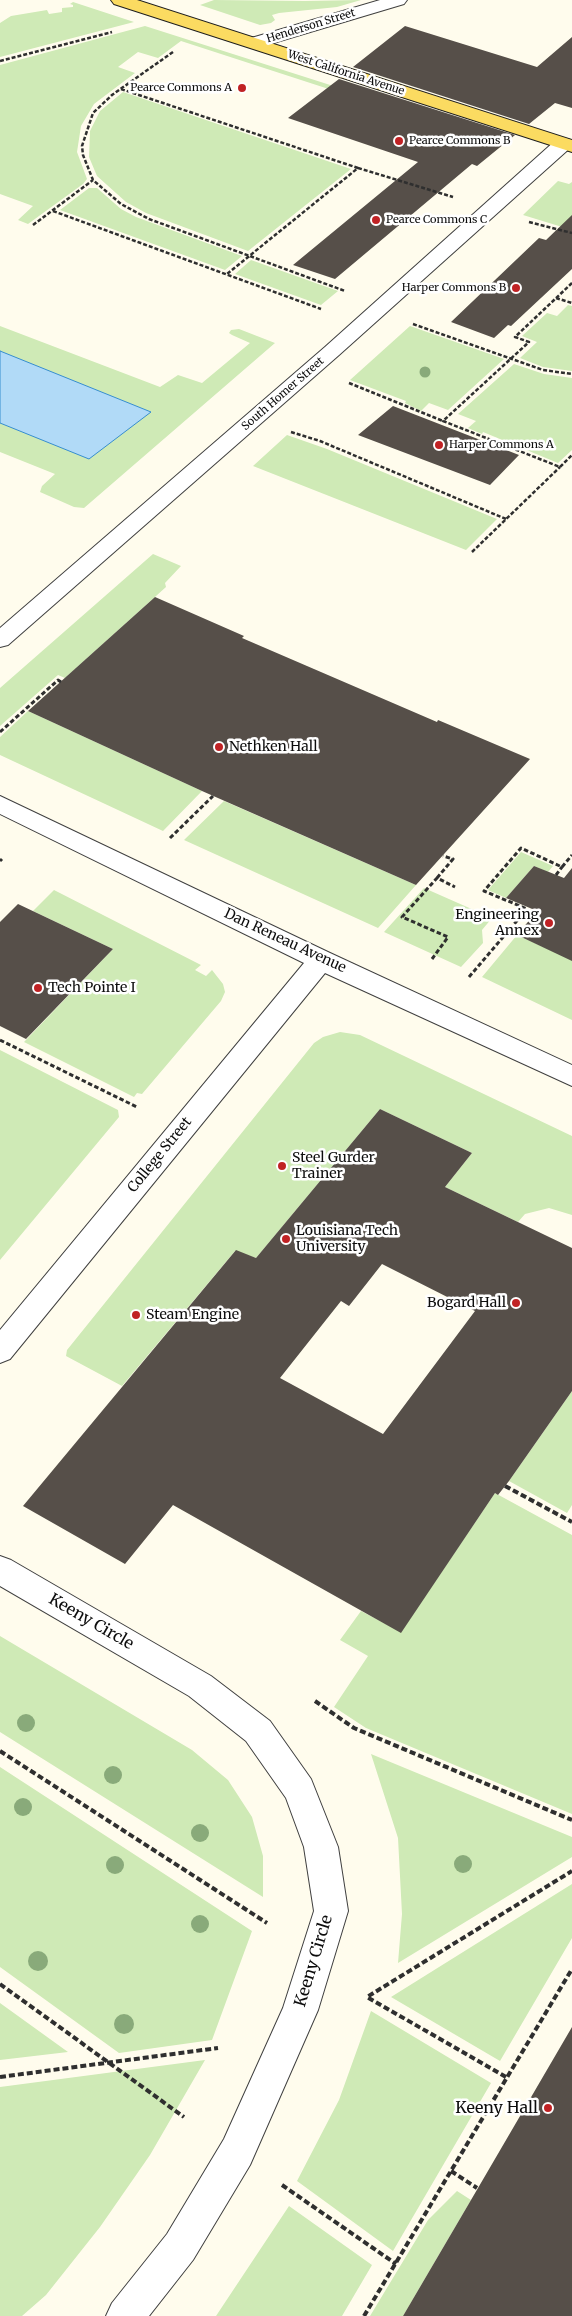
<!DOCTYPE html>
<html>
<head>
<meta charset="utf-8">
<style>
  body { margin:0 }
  canvas { display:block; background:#fffced }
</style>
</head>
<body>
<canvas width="572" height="2316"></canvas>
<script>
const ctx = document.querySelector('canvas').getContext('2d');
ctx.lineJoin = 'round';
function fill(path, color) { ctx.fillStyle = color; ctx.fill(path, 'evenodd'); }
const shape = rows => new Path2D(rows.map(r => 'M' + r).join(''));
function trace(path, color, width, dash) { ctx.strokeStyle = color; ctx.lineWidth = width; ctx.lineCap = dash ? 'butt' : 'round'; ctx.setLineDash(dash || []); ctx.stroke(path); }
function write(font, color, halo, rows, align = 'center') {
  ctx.font = font + ' Merriweather,serif'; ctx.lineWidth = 5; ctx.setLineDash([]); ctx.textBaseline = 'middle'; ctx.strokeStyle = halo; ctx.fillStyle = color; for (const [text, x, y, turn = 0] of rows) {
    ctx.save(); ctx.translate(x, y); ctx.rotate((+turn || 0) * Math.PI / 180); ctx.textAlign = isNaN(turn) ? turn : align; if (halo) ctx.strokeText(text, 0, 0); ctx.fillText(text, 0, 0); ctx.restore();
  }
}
fill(shape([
  [214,0,305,1,361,0,337,7,279,13,272,15,275,20,271,23,260,25,200,5],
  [73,2,134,22,0,57,0,23,11,16,47,10,49,14,62,12,62,8,73,7,73,5,70,4],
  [145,26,506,141,501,145,181,41,158,58,138,52,118,67,135,73,94,104,81,126,77,152,87,179,83,184,28,224,18,220,33,206,0,194,0,65],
  [123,92,351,169,248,251,146,213,126,202,97,176,89,157,90,131,100,111],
  [558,181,569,184,572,182,572,230,523,215],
  [89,188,97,188,121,209,136,217,242,256,225,270,60,210],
  [251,260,338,291,321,305,235,274],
  [568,305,572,306,572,371,543,367,520,358,537,342,522,336,547,313,557,316],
  [0,326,160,387,178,375,202,383,250,343,232,335,229,333,231,330,239,329,275,343,84,508,74,507,40,492,42,486,55,474,0,452],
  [410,326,504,359,448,410,429,403,421,411,405,403,406,401,350,380],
  [514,364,544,374,572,378,572,450,558,463,483,432,482,434,468,428,476,421,458,414],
  [287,435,327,449,497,519,466,550,253,466],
  [153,554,181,566,165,583,166,587,65,678,58,675,0,726,0,688],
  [28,711,202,791,163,831,0,755,0,737],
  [224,801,416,885,378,928,184,840],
  [521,852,553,866,548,872,534,866,506,898,488,890],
  [424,888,492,918,482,930,483,943,461,967,384,932],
  [54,890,201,965,195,970,206,976,212,970,223,984,225,992,221,1001,142,1094,137,1093,134,1097,24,1042,113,949,33,911],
  [517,935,572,960,572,1020,482,977],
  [340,1032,360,1035,572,1136,572,1215,549,1208,525,1214,518,1222,445,1187,472,1153,380,1109,256,1258,235,1251,122,1386,66,1356,67,1350,314,1043,323,1037],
  [0,1050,118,1110,119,1117,0,1260],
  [572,1391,572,1505,567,1513,509,1481],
  [495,1493,572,1535,572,1814,366,1728,334,1707,368,1656,340,1640,361,1611,401,1632],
  [0,1636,192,1750,228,1780,252,1817,263,1856,263,1897,0,1732],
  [371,1754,572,1837,572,1857,398,1963,402,1914,398,1838],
  [0,1767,252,1931,212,2040,119,2053,0,1967],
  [572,1884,572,1938,500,2061,391,1997],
  [0,2003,68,2052,0,2060],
  [371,2011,491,2083,393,2251,297,2181,339,2100],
  [205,2060,150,2155,100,2227,46,2295,22,2316,0,2316,0,2087],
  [457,2191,471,2200,403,2316,370,2316,428,2220],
  [289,2206,372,2265,342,2316,216,2316]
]), '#cfeab6');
const water = shape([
  [0,351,151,412,89,459,0,423,0,351]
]);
fill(water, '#b1daf7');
trace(water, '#368dd0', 1);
fill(shape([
  [405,26,537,67,572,37,572,108,555,103,529,124,353,67],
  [339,79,515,135,477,166,472,164,335,279,293,265,418,162,288,118],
  [572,215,572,269,511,326,508,325,494,338,451,322,539,238,546,240],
  [393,406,519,455,490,485,358,435],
  [155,597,244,636,242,638,437,722,438,720,530,759,416,885,202,791,28,711],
  [534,866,564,878,572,868,572,961,517,935,537,911,506,898],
  [18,904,113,949,26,1039,0,1026,0,922],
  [380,1109,472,1153,445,1187,572,1248,572,1391,509,1481,498,1495,495,1493,401,1633,173,1505,125,1564,23,1506,236,1250,256,1258],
  [382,1264,475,1311,383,1434,280,1378,341,1301,349,1306],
  [572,2027,572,2316,403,2316,471,2200]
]), '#564f49');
const minor = shape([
  [380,0,407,0,404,4,260,47,248,47,245,43,248,39,380,0],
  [563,138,570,140,572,144,570,148,339,355,8,645,0,647,0,628,325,347,556,140,563,138],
  [0,796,330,953,572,1065,572,1086,325,973,10,1359,0,1363,0,1330,304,963,0,814,0,796],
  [0,1556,11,1560,211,1676,270,1721,311,1779,338,1847,348,1911,318,2010,250,2165,193,2260,149,2316,106,2316,112,2303,167,2234,224,2139,283,2008,314,1911,304,1847,286,1798,246,1741,189,1696,0,1586,0,1556]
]);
const primary = shape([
  [111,0,137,0,572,140,572,152,114,4,111,0]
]);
trace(minor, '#404040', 2);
trace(primary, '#1e1e1e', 2);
trace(shape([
  [173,52,112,95,93,113,82,146,83,155,93,180,121,204,149,219,345,291],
  [0,61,112,32],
  [121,89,358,168,227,274],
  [358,168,453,197],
  [53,211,321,309],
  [529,222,572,233],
  [33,225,93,180],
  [572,283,515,337,529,342,443,421,560,467,572,455],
  [556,298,572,303],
  [413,324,543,370,572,374],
  [349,383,443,421],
  [291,432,320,441,506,519],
  [472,552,560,467]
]), '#2f2f2f', 2.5, [4, 2]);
trace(shape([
  [0,732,58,680,61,682],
  [170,838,213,796],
  [0,861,2,859],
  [556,875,562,867],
  [437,878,453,859,443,856],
  [432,959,448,937,402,917,437,878,455,887],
  [469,977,527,909,484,891,521,848,562,867,572,855],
  [0,1040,137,1107]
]), '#2f2f2f', 3, [4.5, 2.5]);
trace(shape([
  [505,1486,572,1522],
  [315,1701,354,1728,572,1820],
  [0,1751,267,1923],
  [0,1984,184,2117],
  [0,2077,218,2048],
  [506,2077,367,1997,572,1871],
  [451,2171,477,2188],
  [282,2185,396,2264],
  [364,2316,572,1969]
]), '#2f2f2f', 4, [6, 3]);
fill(minor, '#fff');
fill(primary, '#fbdb61');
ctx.fillStyle = '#89aa7a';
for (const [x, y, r] of [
  [425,372,5.5],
  [26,1723,9],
  [113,1775,9],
  [23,1807,9],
  [200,1833,9],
  [463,1864,9],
  [115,1865,9],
  [200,1924,9],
  [38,1961,10],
  [124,2024,10]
]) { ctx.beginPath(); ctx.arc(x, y, r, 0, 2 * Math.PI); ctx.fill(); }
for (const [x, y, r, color] of [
  [242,88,5,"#c02224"],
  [399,141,5,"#c02224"],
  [376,220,5,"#c02224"],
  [516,288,5,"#c02224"],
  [439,445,5,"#c02224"],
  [219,747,5,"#c02224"],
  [549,923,5,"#c02224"],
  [38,988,5,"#c02224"],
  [282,1166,5,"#c02224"],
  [286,1239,5,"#c02224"],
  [516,1303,5,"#c02224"],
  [136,1315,5,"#c02224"],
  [548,2108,5,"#c02224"]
]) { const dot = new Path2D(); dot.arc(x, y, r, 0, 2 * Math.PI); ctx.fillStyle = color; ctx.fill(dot); trace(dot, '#fff', 2); }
write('11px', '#0d0d0d', '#fff', [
  ["Henderson Street",311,26,-17],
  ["West California Avenue",346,73,18],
  ["South Homer Street",283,394,-41]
]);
write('11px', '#0d0d0d', '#fff', [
  ["Pearce Commons A",232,88,"right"],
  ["Pearce Commons B",409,141],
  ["Pearce Commons C",386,220],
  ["Harper Commons B",506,288,"right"],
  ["Harper Commons A",449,445]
], 'left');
write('14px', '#0d0d0d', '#fff', [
  ["Nethken Hall",229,747],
  ["Engineering",539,915,"right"],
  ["Annex",539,931,"right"],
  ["Tech Pointe I",48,988],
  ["Steel Gurder",292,1158],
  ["Trainer",292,1174],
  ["Louisiana Tech",296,1231],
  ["University",296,1247],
  ["Bogard Hall",506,1303,"right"],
  ["Steam Engine",146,1315]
], 'left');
write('14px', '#0d0d0d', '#fff', [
  ["Dan Reneau Avenue",285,941,25],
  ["College Street",160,1155,-51]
]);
write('16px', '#0d0d0d', '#fff', [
  ["Keeny Circle",91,1622,30],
  ["Keeny Circle",314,1961,-73]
]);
write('16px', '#0d0d0d', '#fff', [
  ["Keeny Hall",538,2108]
], 'right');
</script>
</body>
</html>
